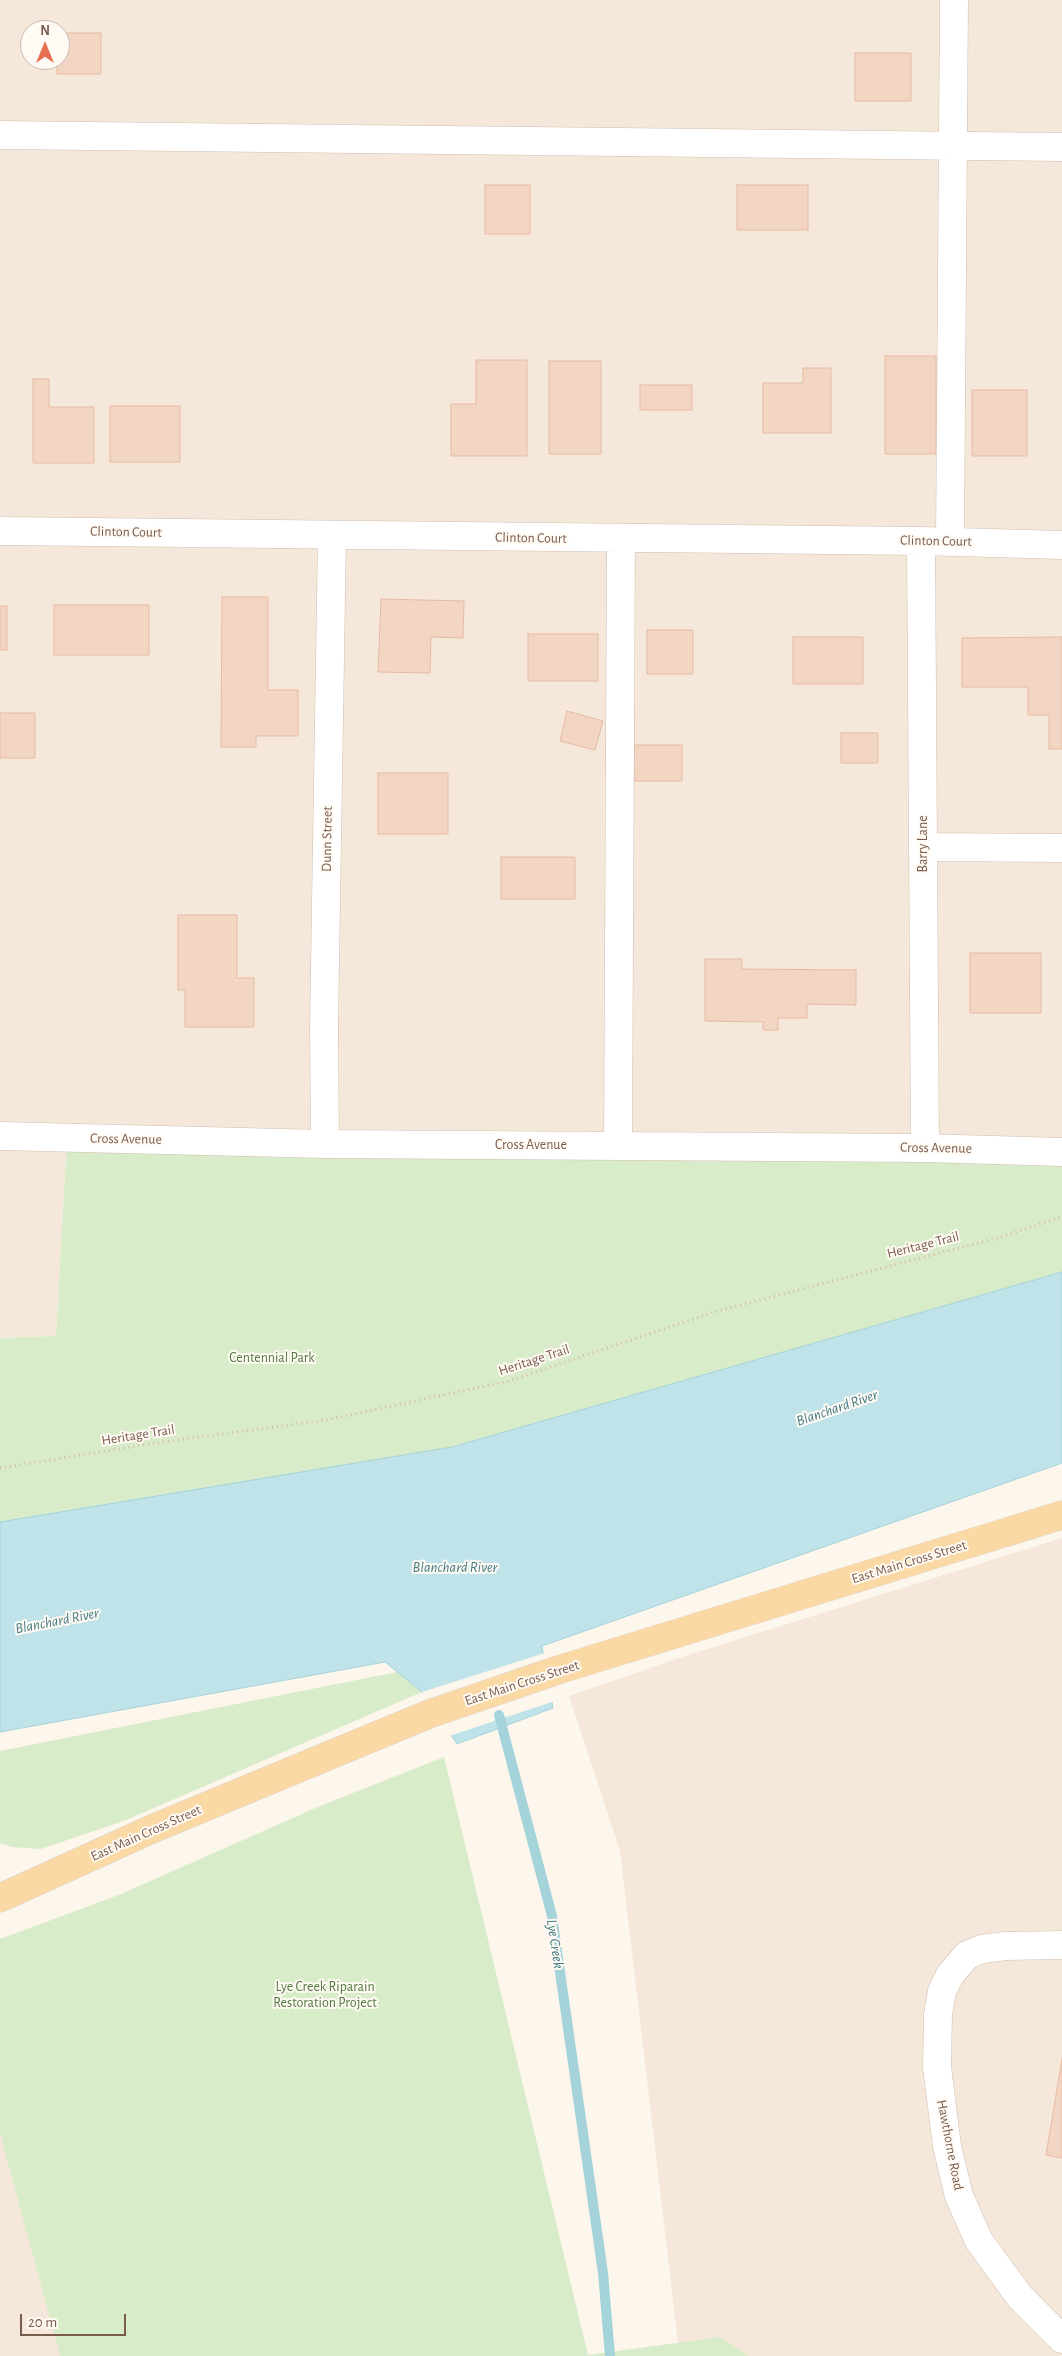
<!DOCTYPE html>
<html>
<head>
<meta charset="utf-8">
<style>
  body { margin:0 }
  #map { position:relative; width:1062px; height:2356px; overflow:hidden; background:#fdf6ec; font-family:"Alegreya Sans",sans-serif }
  canvas { display:block }
  .north { position:absolute; left:20px; top:20px; width:50px; height:50px; box-sizing:border-box; background:#fffaf3; border:1px solid #cabbb1; border-radius:50%; rotate:0deg; font-size:14px; font-weight:700; line-height:20px; text-align:center; color:#7a5c4d }
  .north::after { content:''; display:block; margin:auto; width:18px; height:22px; background:#e76f51; clip-path:polygon(50% 0,100% 100%,50% 72%,0 100%) }
  .scale { position:absolute; left:20px; top:2314px; width:106px; height:22px; box-sizing:border-box; border:2px solid #7a5c4d; border-top:0; padding-left:6px; font-size:15px; line-height:18px; white-space:nowrap; color:#7a5c4d; -webkit-text-stroke:4px #fffaf3; paint-order:stroke }
</style>
</head>
<body>
<div id="map">
<canvas width="1062" height="2356"></canvas>
<div class="north">N</div>
<div class="scale">20 m</div>
</div>
<script>
const ctx = document.querySelector('canvas').getContext('2d');
ctx.lineJoin = 'round';
function fill(path, color) { ctx.fillStyle = color; ctx.fill(path, 'evenodd'); }
const shape = rows => new Path2D(rows.map(r => 'M' + r).join(''));
function trace(path, color, width, dash) { ctx.strokeStyle = color; ctx.lineWidth = width; ctx.lineCap = dash ? 'butt' : 'round'; ctx.setLineDash(dash || []); ctx.stroke(path); }
function write(font, color, halo, rows, align = 'center') {
  ctx.font = font + ' "Alegreya Sans",sans-serif'; ctx.lineWidth = 4; ctx.setLineDash([]); ctx.textBaseline = 'middle'; ctx.strokeStyle = halo; ctx.fillStyle = color; for (const [text, x, y, turn = 0] of rows) {
    ctx.save(); ctx.translate(x, y); ctx.rotate((+turn || 0) * Math.PI / 180); ctx.textAlign = isNaN(turn) ? turn : align; if (halo) ctx.strokeText(text, 0, 0); ctx.fillText(text, 0, 0); ctx.restore();
  }
}
fill(shape([
  [0,0,1062,0,1062,1152,67,1138,56,1336,0,1338],
  [30,30,60,30,60,60,30,60],
  [1062,1538,1062,2356,749,2356,720,2337,678,2343,620,1851,569,1696,688,1655],
  [0,2128,62,2356,0,2356]
]), '#f5e8da');
fill(shape([
  [67,1138,1062,1152,1062,1330,0,1632,0,1338,56,1336],
  [397,1672,422,1692,126,1820,41,1849,11,1847,0,1843,0,1751],
  [444,1757,588,2355,720,2337,749,2356,60,2356,0,2133,0,1939,121,1894,320,1806]
]), '#d8ecc9');
const water = shape([
  [1062,1272,1062,1463,542,1646,553,1708,457,1744,422,1692,385,1662,0,1732,0,1522,452,1447,1062,1272]
]);
fill(water, '#bfe3e8');
trace(water, '#a5d3da', 1);
fill(shape([
  [545,1653,555,1701,449,1736,425,1700,422,1692]
]), '#fdf6ec');
trace(shape([
  [499,1715,552,1916,603,2273,610,2356]
]), '#a5d3da', 10);
const building = shape([
  [60,33,101,33,101,74,57,74,57,60,60,60,60,33],
  [855,53,911,53,911,101,855,101,855,53],
  [485,185,530,185,530,234,485,234,485,185],
  [737,185,808,185,808,230,737,230,737,185],
  [885,356,936,356,936,454,885,454,885,356],
  [476,360,527,360,527,456,451,456,451,404,476,404,476,360],
  [549,361,601,361,601,454,549,454,549,361],
  [803,368,831,368,831,433,763,433,763,383,803,383,803,368],
  [33,379,49,379,49,407,94,407,94,463,33,463,33,379],
  [640,385,692,385,692,410,640,410,640,385],
  [972,390,1027,390,1027,456,972,456,972,390],
  [110,406,180,406,180,462,110,462,110,406],
  [222,597,268,597,268,690,298,690,298,736,256,736,256,747,221,747,222,597],
  [381,599,464,601,463,638,431,637,430,673,378,672,381,599],
  [54,605,149,605,149,655,54,655,54,605],
  [0,606,7,606,7,650,0,650,0,606],
  [647,630,693,630,693,674,647,674,647,630],
  [528,634,598,634,598,681,528,681,528,634],
  [793,637,863,637,863,684,793,684,793,637],
  [1062,637,1062,749,1049,749,1049,715,1028,715,1028,687,962,687,962,638,1062,637],
  [567,711,603,721,595,750,560,741,567,711],
  [0,713,35,713,35,758,0,758,0,713],
  [841,733,878,733,878,763,841,763,841,733],
  [634,745,682,745,682,781,634,781,634,745],
  [378,773,448,773,448,834,378,834,378,773],
  [501,857,575,857,575,899,501,899,501,857],
  [178,915,237,915,237,978,254,978,254,1027,185,1027,185,990,178,990,178,915],
  [970,953,1041,953,1041,1013,970,1013,970,953],
  [705,959,742,959,742,969,856,970,856,1005,807,1004,807,1018,778,1018,778,1030,763,1030,763,1022,705,1021,705,959],
  [1062,2059,1062,2158,1046,2155,1062,2059]
]);
fill(building, '#f3d5c3');
trace(building, '#e6bba3', 1);
const minor = shape([
  [0,135,1062,147],
  [0,531,921,541,1062,545],
  [921,541,925,1148],
  [950,541,954,0],
  [923,847,1062,848],
  [0,1136,325,1144,925,1148,1062,1152],
  [325,1144,324,1027,332,535],
  [618,1145,621,539],
  [1062,1945,1005,1946,982,1949,967,1955,950,1975,942,1991,938,2015,937,2067,947,2146,959,2196,979,2241,1020,2297,1062,2339]
]);
const major = shape([
  [0,1898,152,1829,429,1714,561,1669,1062,1515]
]);
trace(minor, '#d1beb0', 29);
trace(major, '#dad1cd', 29);
trace(shape([
  [0,1468,162,1442,326,1420,509,1381,714,1312,997,1238,1062,1217]
]), '#d9b8a5', 3, [1, 4]);
trace(minor, '#fff', 28);
trace(major, '#fbd9a5', 28);
write('14px', '#7a5c4d', '#fffaf3', [
  ["Clinton Court",126,532,1],
  ["Clinton Court",531,538,1],
  ["Clinton Court",936,541,1],
  ["Dunn Street",327,839,-89],
  ["Barry Lane",923,844,-90],
  ["Cross Avenue",126,1139,1],
  ["Cross Avenue",531,1145],
  ["Cross Avenue",936,1148,1],
  ["Heritage Trail",923,1245,-14],
  ["Heritage Trail",534,1360,-18],
  ["Heritage Trail",138,1435,-9],
  ["East Main Cross Street",909,1562,-17],
  ["East Main Cross Street",522,1683,-18],
  ["East Main Cross Street",146,1833,-24],
  ["Hawthorne Road",950,2145,79]
]);
write('14px', '#537a41', '#fffaf3', [
  ["Centennial Park",272,1358],
  ["Lye Creek Riparain",325,1987],
  ["Restoration Project",325,2003]
]);
write('italic 15px', '#437c86', '#fffaf3', [
  ["Blanchard River",837,1408,-19],
  ["Blanchard River",455,1567],
  ["Blanchard River",57,1621,-11],
  ["Lye Creek",555,1944,81]
]);
</script>
</body>
</html>
